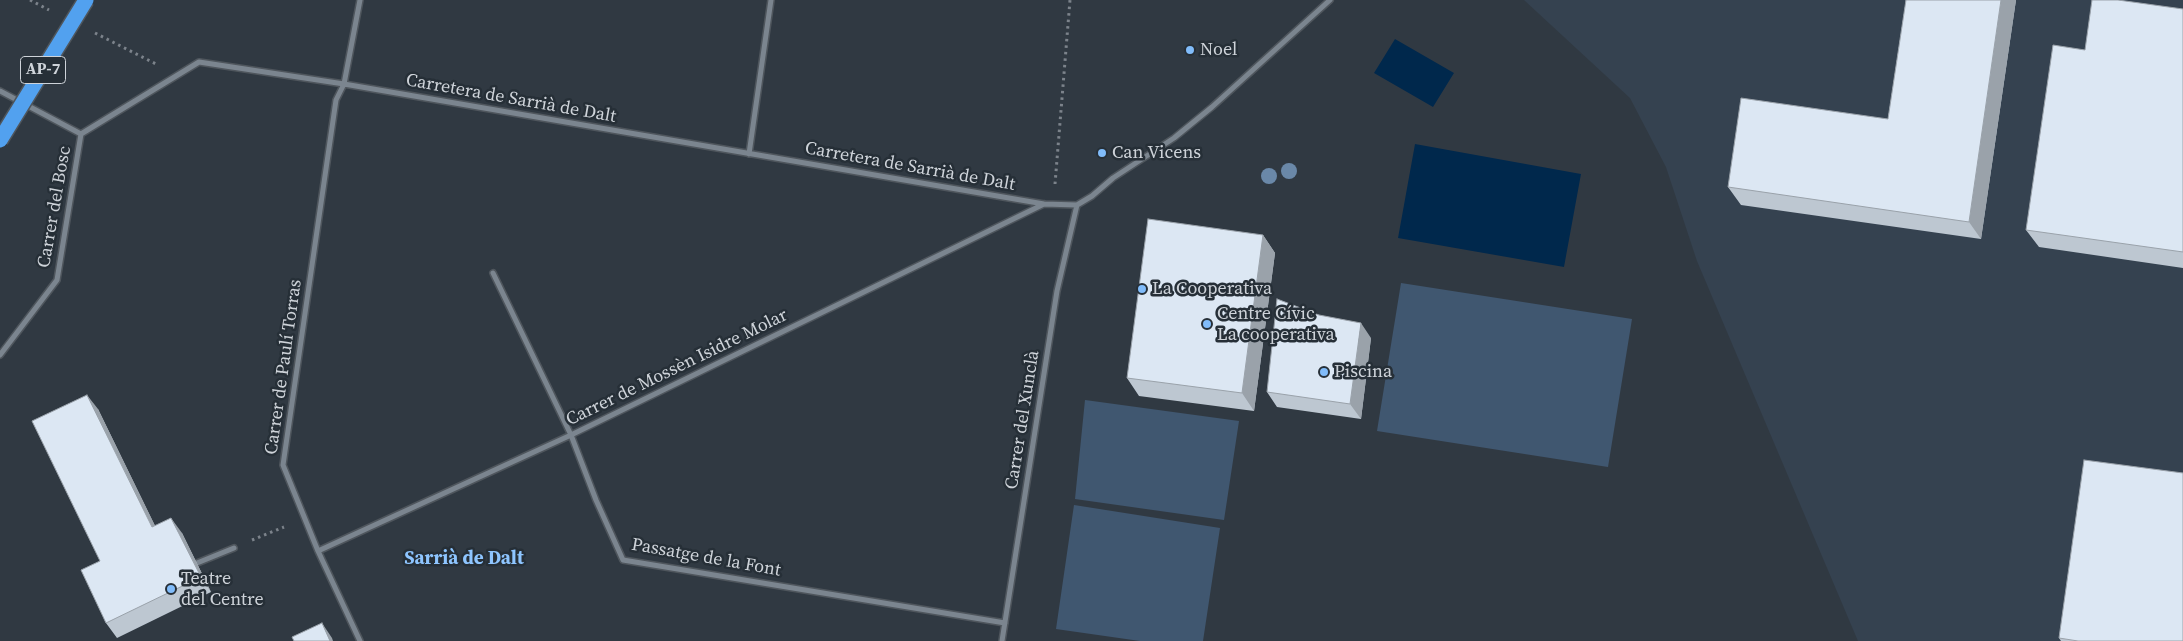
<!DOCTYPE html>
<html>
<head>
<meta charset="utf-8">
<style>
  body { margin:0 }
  canvas { display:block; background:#303942 }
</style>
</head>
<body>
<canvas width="2183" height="641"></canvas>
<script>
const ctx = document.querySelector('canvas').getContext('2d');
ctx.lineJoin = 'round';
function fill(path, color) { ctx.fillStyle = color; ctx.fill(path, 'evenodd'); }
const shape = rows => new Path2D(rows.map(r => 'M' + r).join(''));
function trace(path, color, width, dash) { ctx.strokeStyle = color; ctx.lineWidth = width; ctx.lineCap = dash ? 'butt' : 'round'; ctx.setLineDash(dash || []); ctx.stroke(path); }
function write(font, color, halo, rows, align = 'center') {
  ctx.font = font + ' "Source Serif 4",serif'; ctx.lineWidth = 5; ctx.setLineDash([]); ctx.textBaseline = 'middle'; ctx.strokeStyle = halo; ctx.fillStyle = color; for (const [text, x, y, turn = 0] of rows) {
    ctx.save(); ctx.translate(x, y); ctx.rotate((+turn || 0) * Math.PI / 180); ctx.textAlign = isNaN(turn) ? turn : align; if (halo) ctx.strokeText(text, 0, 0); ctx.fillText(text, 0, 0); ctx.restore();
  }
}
fill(shape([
  [1524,0,2183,0,2183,641,1858,641,1697,261,1666,167,1630,98]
]), '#354250');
fill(shape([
  [1401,283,1632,319,1608,467,1377,431],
  [1085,400,1239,421,1224,520,1075,499],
  [1074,505,1220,528,1203,641,1140,641,1056,629]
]), '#405770');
fill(shape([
  [1395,39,1454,73,1433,107,1374,73],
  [1415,144,1581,174,1564,267,1398,238]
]), '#00284c');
const street = shape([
  [360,0,344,84,336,100,283,465,318,551,360,641],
  [0,91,81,134,199,62,344,84,1044,204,1077,205],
  [749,154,771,0],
  [1077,205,1092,196,1113,178,1174,138,1212,107,1330,0],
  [493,273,571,435,596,500,623,560,1005,623],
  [0,355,57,280,81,134],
  [318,551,571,435,1044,204],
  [197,563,234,548],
  [1002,641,1057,291,1077,205]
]);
trace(street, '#4f565d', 8);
trace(shape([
  [30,0,49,10],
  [95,33,156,64],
  [1055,184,1070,0],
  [252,540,284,527]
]), '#7c838b', 3, [2.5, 4]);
trace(street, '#7b858f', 5);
const highwayBridge = shape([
  [0,140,86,0]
]);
trace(highwayBridge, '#4f565d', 18, []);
trace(highwayBridge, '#52a1ef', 15);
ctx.fillStyle = '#6a88a8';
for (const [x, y] of [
  [1289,171],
  [1269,176]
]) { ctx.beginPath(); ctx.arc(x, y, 8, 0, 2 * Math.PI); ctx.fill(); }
fill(shape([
  [1906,0,2016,0,1981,239,1741,205,1728,187,1888,119],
  [2183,9,2183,268,2039,247,2026,230,2085,50],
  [1263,235,1275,253,1254,411,1139,396,1127,378],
  [1371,338,1361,419,1277,407,1267,392],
  [98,409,155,526,182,533,211,592,117,638,106,623,100,561],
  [2059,638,2183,641,2061,641]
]), '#bdc7d1');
fill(shape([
  [2001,0,2016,0,1981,239,1969,222],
  [1263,235,1275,253,1254,411,1242,393],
  [1361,323,1371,338,1361,419,1350,404],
  [87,395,98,409,163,542,152,527],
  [171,518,182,533,211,592,201,577],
  [322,623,332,638,333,641,330,641]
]), '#9aa2aa');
const building = shape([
  [1906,0,2001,0,1969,222,1728,187,1741,98,1888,119,1906,0],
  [2092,0,2118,0,2183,9,2183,252,2026,230,2053,45,2085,50,2092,0],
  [1148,219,1263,235,1242,393,1127,378,1148,219],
  [1277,299,1319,315,1361,323,1350,404,1267,392,1277,299],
  [87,395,152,527,171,518,201,577,106,623,81,570,100,561,32,421,87,395],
  [2084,460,2183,473,2183,641,2078,641,2059,638,2084,460],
  [322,623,330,641,294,641,292,637,322,623]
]);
fill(building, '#dce7f3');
trace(building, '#9aa2aa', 1);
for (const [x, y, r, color] of [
  [1190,50,5,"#81bcfa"],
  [1102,153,5,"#81bcfa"],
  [1142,289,5,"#81bcfa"],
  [1207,324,5,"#81bcfa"],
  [1324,372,5,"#81bcfa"],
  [171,589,5,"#81bcfa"]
]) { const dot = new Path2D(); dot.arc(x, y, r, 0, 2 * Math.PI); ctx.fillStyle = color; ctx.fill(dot); trace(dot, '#262f37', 2); }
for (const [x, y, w] of [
  [43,70,45]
]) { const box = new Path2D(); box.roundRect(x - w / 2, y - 13.5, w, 27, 4); ctx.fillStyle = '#262f37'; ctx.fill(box); trace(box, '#ced3d9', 1); }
write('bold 16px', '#ced3d9', null, [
  ["AP-7",43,70]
]);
write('18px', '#ced3d9', '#262f37', [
  ["Noel",1200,50],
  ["Can Vicens",1112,153],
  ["La Cooperativa",1152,289],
  ["Centre Cívic",1217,314],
  ["La cooperativa",1217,335],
  ["Piscina",1334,372],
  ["Teatre",181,579],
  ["del Centre",181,600]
], 'left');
write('18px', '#ced3d9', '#262f37', [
  ["Carretera de Sarrià de Dalt",511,99,10],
  ["Carretera de Sarrià de Dalt",910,167,10],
  ["Carrer del Bosc",55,207,-80],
  ["Carrer de Paulí Torras",284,367,-82],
  ["Carrer de Mossèn Isidre Molar",677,368,-26],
  ["Carrer del Xunclà",1023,420,-81],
  ["Passatge de la Font",706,558,10]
]);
write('bold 19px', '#8ec5ff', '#262f37', [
  ["Sarrià de Dalt",464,559]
]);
</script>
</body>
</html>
